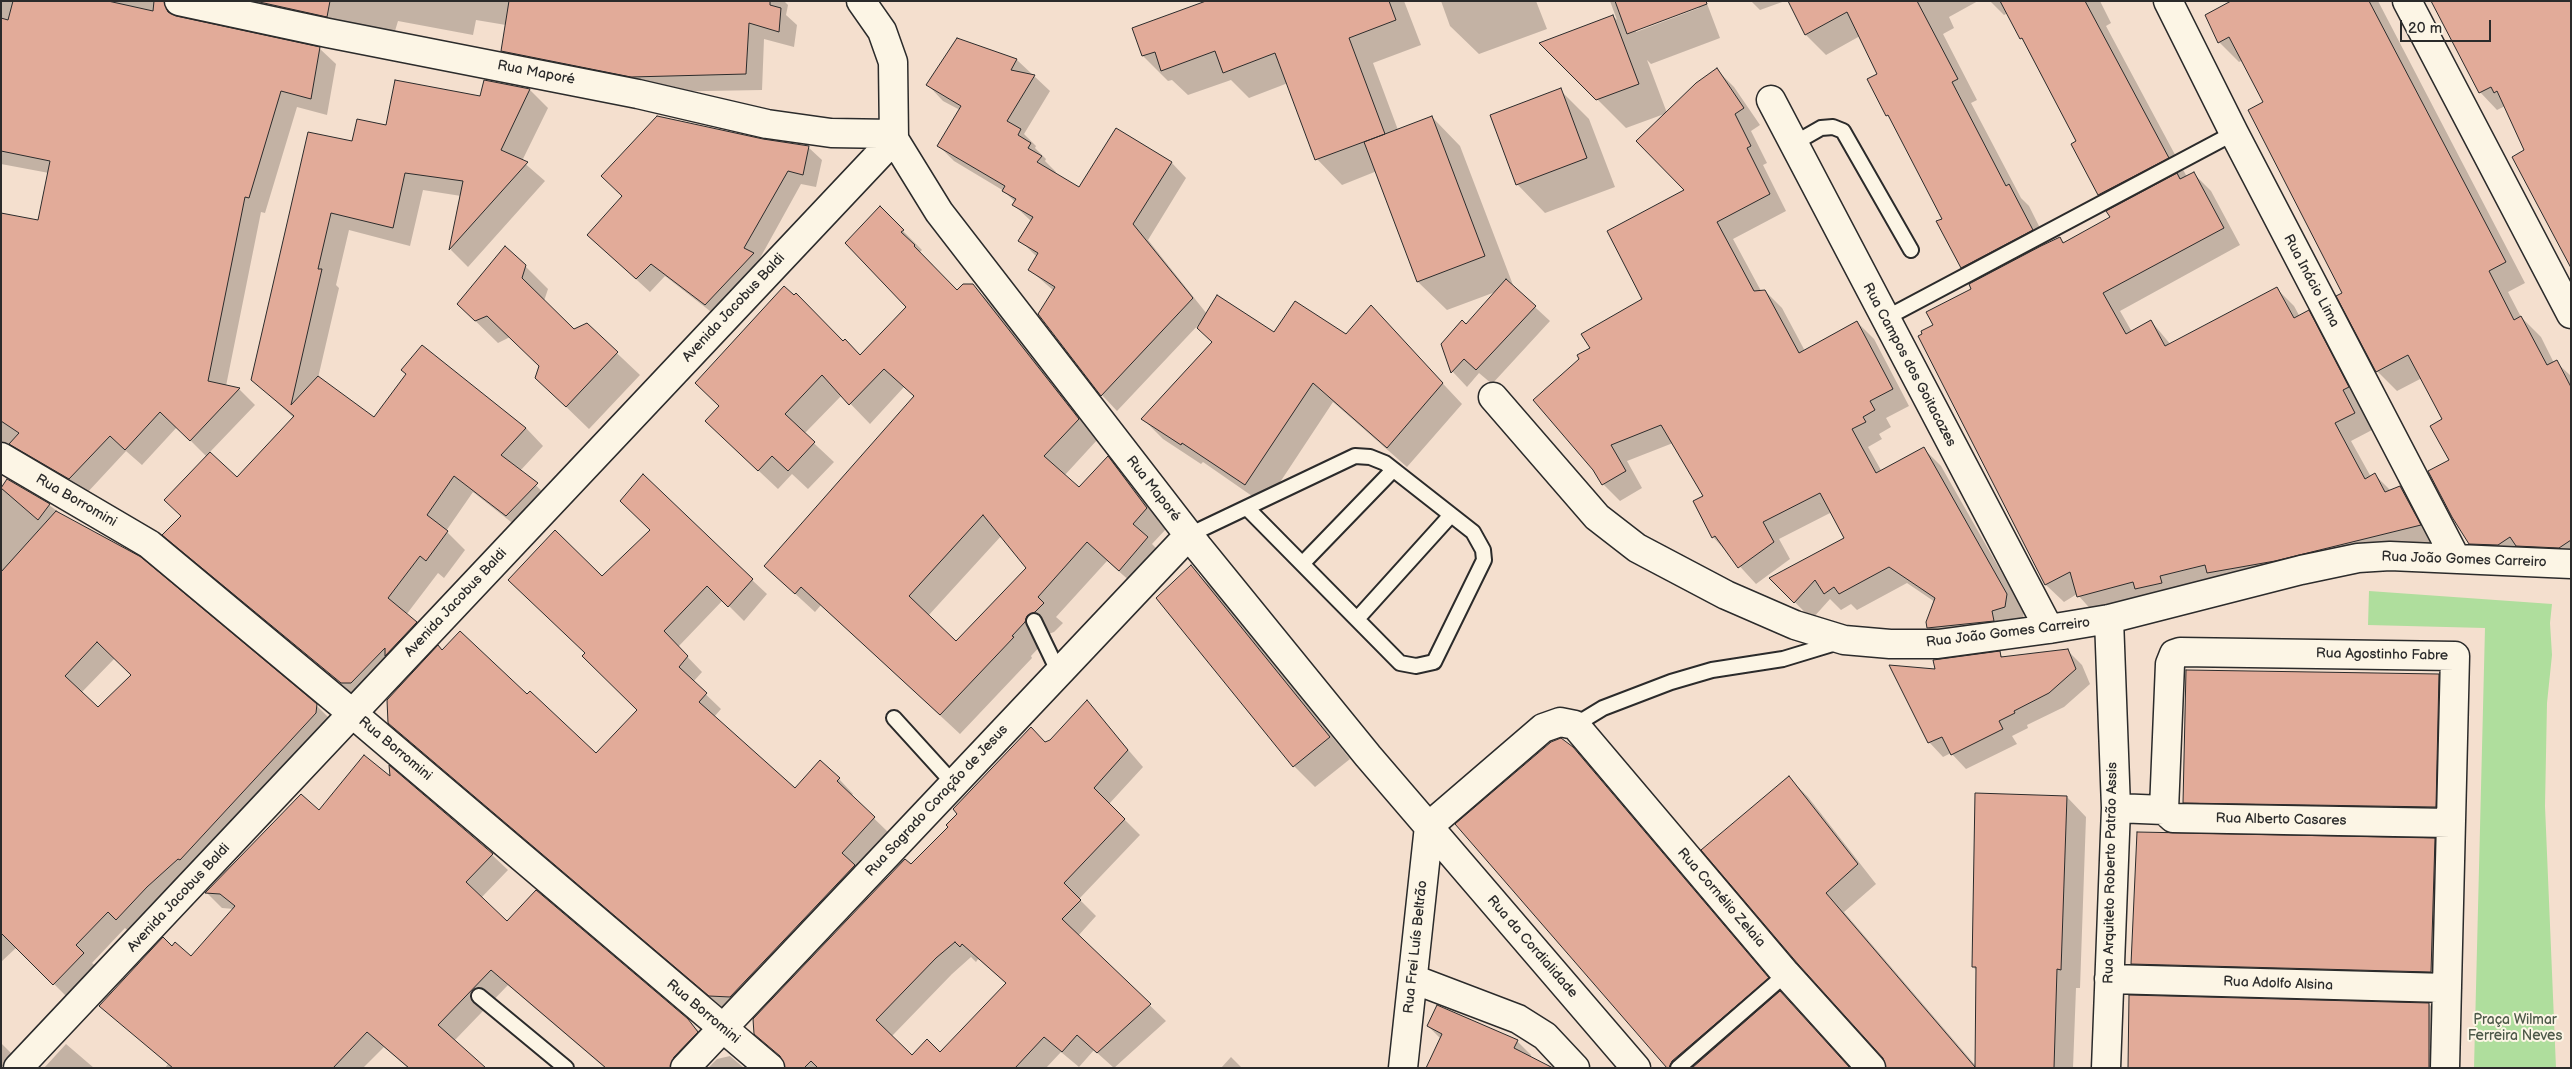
<!DOCTYPE html>
<html>
<head>
<meta charset="utf-8">
<style>
  body { margin:0 }
  #map { position:relative; width:2572px; height:1069px; overflow:hidden; background:#f4dfce; font-family:"Balsamiq Sans",sans-serif }
  canvas { display:block }
  .frame { position:absolute; inset:0; border:2px solid #2b2b2b; pointer-events:none }
  .scale { position:absolute; left:2400px; top:20px; width:91px; height:22px; box-sizing:border-box; border:2px solid #2b2b2b; border-top:0; padding-left:6px; font-size:15px; line-height:18px; white-space:nowrap; color:#2b2b2b; -webkit-text-stroke:4px #fcf5e5; paint-order:stroke }
</style>
</head>
<body>
<div id="map">
<canvas width="2572" height="1069"></canvas>
<div class="frame"></div>
<div class="scale">20 m</div>
</div>
<script>
const ctx = document.querySelector('canvas').getContext('2d');
ctx.lineJoin = 'round';
function fill(path, color) { ctx.fillStyle = color; ctx.fill(path, 'evenodd'); }
const shape = rows => new Path2D(rows.map(r => 'M' + r).join(''));
function trace(path, color, width, dash) { ctx.strokeStyle = color; ctx.lineWidth = width; ctx.lineCap = dash ? 'butt' : 'round'; ctx.setLineDash(dash || []); ctx.stroke(path); }
function write(font, color, halo, rows, align = 'center') {
  ctx.font = font + ' "Balsamiq Sans",sans-serif'; ctx.lineWidth = 4; ctx.setLineDash([]); ctx.textBaseline = 'middle'; ctx.strokeStyle = halo; ctx.fillStyle = color; for (const [text, x, y, turn = 0] of rows) {
    ctx.save(); ctx.translate(x, y); ctx.rotate((+turn || 0) * Math.PI / 180); ctx.textAlign = isNaN(turn) ? turn : align; if (halo) ctx.strokeText(text, 0, 0); ctx.fillText(text, 0, 0); ctx.restore();
  }
}
fill(shape([
  [2369,591,2552,604,2550,623,2552,655,2547,703,2545,806,2556,1068,2474,1068,2485,628,2368,625]
]), '#afde9d');
fill(shape([
  [1,1,199,1,179,14,180,18,319,48,336,64,327,115,297,107,265,213,261,212,226,386,239,389,255,405,209,453,237,478,294,418,252,379,352,143,387,127,481,97,485,81,530,90,548,108,522,161,545,181,468,267,451,250,461,196,423,190,410,246,349,230,336,285,339,288,318,378,374,419,407,374,423,347,526,428,543,446,520,471,554,502,525,533,473,492,446,531,465,550,444,578,438,573,406,615,434,641,360,701,182,553,164,535,182,517,207,457,177,427,142,465,126,451,86,494,1,445,1,289,39,222,49,173,1,164],
  [199,1,784,1,788,5,786,15,797,25,794,47,764,39,762,90,648,92,518,67,502,51,506,25,476,20,473,35,398,21,392,41],
  [1208,1,1404,1,1421,45,1373,63,1398,130,1432,117,1460,146,1513,285,1511,285,1550,321,1492,384,1479,373,1467,387,1453,372,1442,344,1466,326,1498,291,1447,310,1418,282,1377,171,1342,185,1317,159,1288,83,1249,98,1231,80,1188,95,1172,80,1168,81,1143,56],
  [1441,1,1536,1,1547,29,1479,54,1450,26],
  [1610,1,1706,1,1720,38,1651,64,1647,60,1667,113,1717,70,1734,87,1760,125,1751,131,1767,163,1763,165,1786,211,1733,239,1761,291,1765,291,1782,308,1805,351,1857,322,1874,339,1909,406,1886,418,1891,427,1879,434,1882,439,1868,447,1882,472,1924,449,1941,466,2024,612,2022,624,1945,645,1928,628,1935,602,1907,583,1857,610,1851,604,1841,610,1830,599,1812,619,1771,579,1846,538,1832,512,1779,539,1790,559,1756,584,1713,537,1704,496,1673,443,1627,461,1642,488,1620,501,1603,484,1592,349,1644,299,1686,190,1667,113,1626,128,1541,43,1613,16,1617,20],
  [1698,6,1699,8,1636,32,1636,29],
  [1751,1,1785,1,1760,10],
  [1789,1,1978,1,1949,17,1954,28,1943,34,1977,100,1971,103,2021,198,2029,206,2048,244,2060,239,2065,243,2111,218,2113,209,2099,195,2072,145,2078,142,2008,13,2004,15,1990,1,2100,1,2111,23,2106,26,2187,177,2193,173,2211,191,2240,245,2120,311,2132,332,2151,321,2171,345,2277,289,2294,306,2300,317,2309,312,2326,329,2365,404,2360,407,2372,430,2351,441,2371,477,2375,475,2391,491,2400,487,2417,505,2437,542,2292,577,2095,614,2077,594,2064,602,2046,585,1920,336,1935,326,1973,290,1976,282,1962,268,1944,219,1893,122,1887,115,1879,74,1860,36,1826,55,1806,35],
  [2233,1,2378,1,2525,283,2508,292,2521,317,2541,337,2554,363,2556,362,2571,376,2571,567,2490,563,2470,543,2443,420,2422,378,2397,391,2377,371,2264,103,2243,60,2239,62,2219,42],
  [2571,1,2526,151,2505,106,2497,110,2480,92],
  [957,39,1017,60,1050,91,1024,134,1036,146,1035,148,1046,159,1045,161,1056,172,1055,174,1080,189,1171,162,1186,178,1148,240,1207,314,1274,334,1347,336,1371,307,1462,404,1407,467,1333,402,1265,505,1203,462,1201,464,1163,439,1143,419,1213,342,1201,322,1117,411,1102,395,1039,314,1054,291,1030,270,1037,257,1020,240,1031,221,1014,205,1015,202,1004,191,954,161,939,146,960,110,943,101,928,85],
  [1560,90,1589,119,1615,187,1545,213,1517,184],
  [763,140,808,147,822,160,816,187,801,184,759,260,767,268,719,318,665,276,650,292,602,248,624,196],
  [880,208,922,250,920,252,933,265,932,266,957,292,973,285,992,305,1098,439,1064,476,1079,489,1108,457,1127,477,1166,529,1152,544,1166,558,1139,589,1107,561,1056,617,1063,623,1054,632,1046,635,1045,641,1031,656,1032,658,960,734,821,605,815,612,765,566,915,397,904,387,870,424,842,395,804,434,834,462,808,489,792,474,778,489,726,440,843,342,861,356,908,307],
  [1002,535,1027,568,956,642,928,616],
  [525,266,548,289,544,301,574,330,587,325,640,375,589,429,559,400,540,366,510,337,498,343,458,304],
  [7,480,49,505,316,705,333,722,134,936,125,928,92,963,100,970,71,1001,17,947,1,962,1,488],
  [115,658,132,675,98,709,81,693],
  [1191,567,1212,588,1350,759,1315,787,1294,766,1158,598],
  [602,578,752,580,767,594,744,621,723,600,678,647,702,672,693,682,721,709,714,717,795,790,839,779,853,794,851,796,889,833,725,1010,389,722,442,651,527,695,596,755,639,710,586,653],
  [2067,650,2082,665,2090,684,2064,707,2027,725,2028,728,2012,736,2017,744,1966,769,1951,753,1943,757,1929,742,1937,671,1999,653,2004,658],
  [2438,675,2453,690,2450,822,2199,817,2184,802],
  [1087,702,1143,767,1109,804,1140,835,1079,899,1096,916,1078,936,1166,1021,1114,1068,1094,1050,1079,1067,1061,1052,1046,1068,786,1068,785,1061,755,1033,911,866,1045,743,1050,741],
  [971,957,976,962,978,959,1007,984,940,1053,912,1057,892,1036,952,974],
  [1572,748,1781,994,1850,1068,1668,1068],
  [1789,778,1808,797,1876,884,1844,912,1976,1066,1977,971,1973,967,2067,797,2086,817,2080,988,2076,988,2073,1068,1887,1068,1884,1057,1799,963],
  [319,811,492,855,508,870,481,898,507,922,687,1020,704,1036,696,1068,605,1068,508,985,454,1041,484,1068,408,1068,384,1047,363,1068,165,1068,168,1064,101,1006,172,947,191,958,234,909,222,908,207,893],
  [2434,840,2449,855,2445,986,2147,979,2132,963],
  [2429,1004,2443,1019,2443,1068,2129,1068],
  [1428,1026,1517,1041,1531,1055,1531,1057,1552,1068,1441,1039],
  [1,1043,13,1055,1,1068],
  [66,1044,94,1068,44,1068],
  [730,1056,744,1068,708,1068,717,1059],
  [1231,1057,1242,1068,1221,1068]
]), '#0003');
const building = shape([
  [13,1,108,1,153,11,154,1,164,1,168,12,176,16,320,47,311,99,281,91,249,198,245,197,208,381,240,388,190,441,160,412,125,450,110,436,69,479,9,444,19,433,1,421,1,213,38,220,50,161,1,151,1,18,8,20,13,1],
  [255,1,330,1,327,17,255,1],
  [509,1,770,1,770,5,781,8,779,32,749,23,746,74,631,77,501,51,509,1],
  [1206,1,1389,1,1396,20,1349,38,1385,134,1315,160,1275,53,1223,73,1215,51,1161,71,1155,52,1142,56,1132,28,1206,1],
  [1615,1,1706,1,1707,4,1627,34,1615,1],
  [1788,1,1917,1,1958,79,1952,82,2006,186,2009,184,2033,230,1961,268,1936,221,1942,219,1888,115,1886,116,1867,79,1877,74,1847,12,1805,35,1788,1],
  [2000,1,2085,1,2169,158,2098,195,2071,144,2076,141,2022,38,2020,39,2000,1],
  [2231,1,2369,1,2506,262,2489,271,2514,320,2521,316,2547,365,2557,360,2571,387,2571,540,2559,548,2516,546,2510,537,2498,545,2469,544,2452,517,2428,471,2449,460,2430,426,2442,419,2408,355,2376,372,2336,296,2342,293,2248,110,2263,102,2229,37,2218,43,2205,15,2231,1],
  [2431,1,2571,1,2571,268,2512,157,2524,150,2497,91,2494,93,2491,87,2479,93,2431,1],
  [1613,15,1639,84,1596,100,1539,43,1613,15],
  [957,38,1017,59,1011,70,1035,75,1007,121,1021,129,1018,135,1031,143,1028,148,1042,156,1037,162,1079,187,1116,128,1172,162,1133,224,1193,298,1101,396,1038,314,1055,287,1028,270,1038,253,1018,241,1033,217,1012,205,1016,199,1002,191,1005,186,937,146,961,106,926,85,957,38],
  [1717,68,1744,108,1735,114,1751,146,1747,148,1770,194,1717,222,1754,291,1765,290,1799,353,1857,321,1893,389,1870,401,1875,410,1863,417,1866,422,1852,429,1876,473,1924,447,2007,594,2005,607,1992,611,1994,621,1927,628,1926,622,1935,598,1889,567,1839,594,1834,587,1824,594,1815,580,1794,603,1769,578,1844,538,1820,493,1763,522,1774,542,1738,568,1715,536,1712,538,1693,501,1703,496,1661,425,1611,445,1626,471,1602,485,1593,470,1533,400,1579,359,1577,355,1590,348,1581,334,1642,299,1607,231,1684,190,1636,141,1696,83,1717,68],
  [395,80,480,96,484,80,530,89,501,150,528,162,449,250,463,181,405,173,393,228,331,213,318,269,322,269,291,405,318,376,374,417,406,374,401,370,422,345,526,428,501,455,538,483,506,516,454,476,427,515,448,531,426,561,420,556,388,598,417,622,385,656,385,648,351,683,341,683,162,535,181,516,164,500,210,452,237,477,294,416,251,380,308,132,352,141,357,119,386,125,395,80],
  [1561,88,1587,158,1516,185,1490,115,1561,88],
  [657,116,763,139,809,146,803,175,788,171,744,248,754,253,705,305,651,264,636,279,587,235,622,196,601,176,657,116],
  [1432,116,1485,256,1417,282,1364,142,1432,116],
  [2194,172,2224,228,2103,293,2126,334,2151,320,2165,346,2277,287,2294,318,2309,310,2349,387,2343,390,2355,413,2335,423,2365,479,2375,473,2385,492,2400,486,2421,525,2275,561,2207,573,2205,565,2160,576,2162,583,2135,589,2133,582,2077,597,2070,572,2045,585,1918,336,1922,334,1921,331,1933,325,1926,312,1971,289,1969,284,2041,246,2060,237,2063,243,2110,217,2106,211,2177,173,2180,179,2194,172],
  [880,206,904,230,901,232,915,245,914,246,957,290,963,284,973,284,1079,419,1044,456,1079,487,1108,456,1147,508,1133,524,1148,537,1119,571,1087,542,1038,597,1044,603,1035,612,1027,616,1025,622,1012,636,1014,637,940,715,801,587,795,594,764,566,914,396,884,369,849,405,822,375,785,414,815,442,788,471,772,456,758,471,705,421,719,406,695,383,784,286,794,295,796,293,843,341,845,339,860,355,906,307,845,243,880,206],
  [983,515,1026,568,956,641,909,596,983,515],
  [505,246,526,265,522,278,574,329,587,323,618,352,566,407,535,378,539,366,487,316,475,321,457,304,505,246],
  [1506,279,1536,306,1476,370,1464,359,1451,373,1441,344,1462,320,1466,324,1506,279],
  [1217,295,1274,332,1295,301,1346,334,1371,305,1443,383,1387,448,1313,383,1245,485,1182,443,1181,445,1141,419,1212,342,1197,328,1217,295],
  [643,474,753,579,728,607,707,586,664,631,688,656,679,667,707,693,699,702,795,788,820,760,840,778,837,781,875,817,842,853,855,865,730,997,709,996,388,723,387,700,438,645,442,650,460,631,527,694,530,691,596,753,637,710,582,656,585,653,508,580,555,530,602,576,650,530,620,501,643,474],
  [7,479,50,504,38,520,1,488,7,479],
  [56,511,141,557,317,704,316,713,180,860,178,859,147,887,116,920,108,912,76,945,84,953,53,985,1,933,1,572,56,511],
  [97,642,131,675,98,707,65,676,97,642],
  [1191,565,1330,737,1293,767,1156,598,1191,565],
  [2068,649,2076,669,2049,693,2014,711,2015,713,1999,721,2003,729,1951,755,1942,737,1928,743,1889,665,1935,669,1933,660,2000,651,2001,657,2068,649],
  [2186,670,2439,674,2436,807,2183,803,2186,670],
  [1087,700,1128,750,1094,788,1125,819,1064,883,1081,900,1062,919,1151,1004,1097,1053,1077,1035,1062,1052,1044,1037,1015,1068,818,1068,811,1061,804,1068,785,1068,780,1056,754,1034,753,1019,905,859,911,864,948,827,946,825,957,814,953,809,1031,727,1045,742,1050,740,1087,700],
  [955,942,960,947,962,944,1006,983,940,1052,927,1039,912,1055,876,1020,936,958,955,942],
  [1561,738,1573,747,1769,978,1672,1061,1669,1068,1667,1068,1455,824,1551,742,1561,738],
  [364,755,390,776,389,765,493,854,466,882,507,921,536,890,688,1019,698,1032,674,1057,670,1068,606,1068,491,970,438,1025,486,1068,409,1068,367,1032,333,1068,173,1068,99,1006,163,937,172,946,175,942,191,956,235,906,220,894,205,893,301,794,319,810,364,755],
  [1789,776,1858,864,1826,893,1975,1067,1976,967,1972,967,1975,793,2067,796,2061,970,2057,969,2054,1068,1886,1068,1883,1058,1798,964,1701,850,1789,776],
  [2137,832,2435,838,2431,972,2131,964,2137,832],
  [1780,991,1850,1068,1692,1068,1780,991],
  [2129,995,2429,1003,2429,1068,2128,1068,2129,995],
  [1437,1005,1518,1040,1514,1048,1553,1068,1426,1068,1442,1034,1427,1026,1437,1005]
]);
fill(building, '#e2ab99');
trace(building, '#2b2b2b', 1);
const lane = shape([
  [1793,144,1821,128,1833,127,1843,131,1911,250],
  [1884,319,2234,133],
  [1189,535,1355,456,1370,457,1385,463,1473,532,1483,550,1484,560,1434,662,1416,666,1400,663,1247,508],
  [1303,563,1393,470],
  [1357,619,1451,515],
  [1034,621,1059,673],
  [894,718,954,784],
  [1575,725,1603,708,1671,682,1712,670,1783,659,1839,642],
  [479,996,566,1068],
  [1678,1068,1786,974]
]);
const street = shape([
  [179,1,328,33,638,94,767,124,831,133,894,134],
  [861,1,882,31,893,62,894,139],
  [2168,1,2234,133,2456,559],
  [1771,100,2049,629],
  [894,139,939,212,1198,547,1368,756,1636,1068],
  [1493,397,1597,517,1637,548,1726,595,1795,625,1844,640,1890,644,1938,644,2049,629,2109,619,2301,570,2358,558,2390,556,2571,564],
  [1,457,149,544,353,714,770,1068],
  [2116,808,2164,810,2173,818,2450,823],
  [2164,810,2170,664,2174,654,2180,652,2455,656,2445,1068],
  [1429,826,1543,728,1560,722,1575,725,1786,974,1871,1068],
  [1413,979,1518,1019,1545,1036,1575,1068],
  [2109,979,2447,988],
  [18,1068,894,139],
  [685,1068,1189,535],
  [1403,1068,1429,826],
  [2106,1068,2116,808,2109,619]
]);
const secondary = shape([
  [2407,1,2571,314]
]);
trace(lane, '#2b2b2b', 18);
trace(street, '#2b2b2b', 31);
trace(secondary, '#2b2b2b', 31);
trace(lane, '#fcf5e5', 14);
trace(street, '#fcf5e5', 28);
trace(secondary, '#fcf5e5', 28);
write('14px', '#2b2b2b', '#fcf5e5', [
  ["Rua Maporé",536,73,11],
  ["Rua Inácio Lima",2311,281,62],
  ["Avenida Jacobus Baldi",734,308,-47],
  ["Rua Campos dos Goitacazes",1909,365,62],
  ["Rua Maporé",1153,489,52],
  ["Rua Borromini",76,501,30],
  ["Rua João Gomes Carreiro",2464,560,2],
  ["Avenida Jacobus Baldi",456,603,-47],
  ["Rua João Gomes Carreiro",2008,633,-7],
  ["Rua Agostinho Fabre",2382,655,1],
  ["Rua Borromini",395,749,40],
  ["Rua Sagrado Coração de Jesus",937,801,-47],
  ["Rua Alberto Casares",2281,820,1],
  ["Rua Arquiteto Roberto Patrão Assis",2111,873,-89],
  ["Avenida Jacobus Baldi",179,898,-47],
  ["Rua Cornélio Zelaia",1721,898,49],
  ["Rua Frei Luís Beltrão",1416,947,-84],
  ["Rua da Cordialidade",1532,947,49],
  ["Rua Adolfo Alsina",2278,984,2],
  ["Rua Borromini",703,1012,40]
]);
write('14px', '#4c5848', '#fcf5e5', [
  ["Praça Wilmar",2515,1020],
  ["Ferreira Neves",2515,1036]
]);
</script>
</body>
</html>
